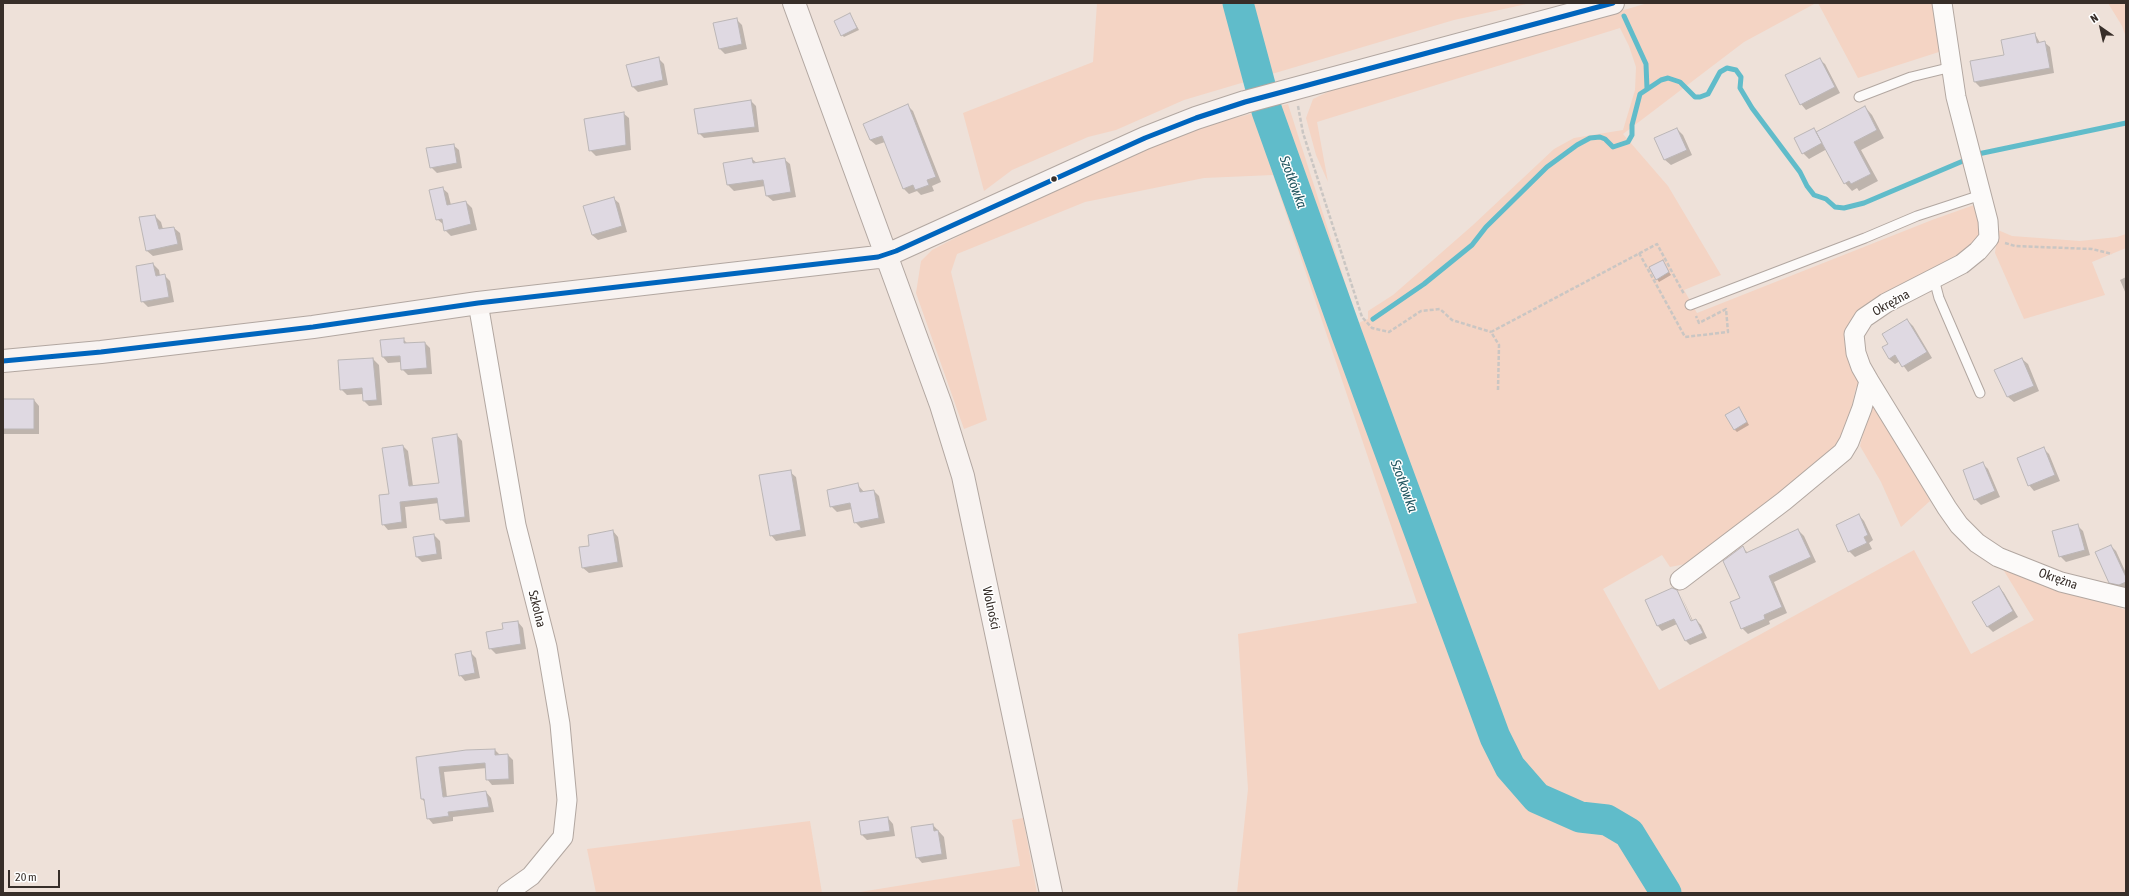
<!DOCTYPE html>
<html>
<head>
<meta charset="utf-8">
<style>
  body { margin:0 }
  #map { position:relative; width:2129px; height:896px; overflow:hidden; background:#eee1d9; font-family:"Asap Condensed",sans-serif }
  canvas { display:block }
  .frame { position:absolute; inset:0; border:4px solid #372e29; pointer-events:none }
  .north { position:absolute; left:2081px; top:8px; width:40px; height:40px; -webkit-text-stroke:3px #fff; paint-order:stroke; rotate:326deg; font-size:11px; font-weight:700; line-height:16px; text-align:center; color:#372e29 }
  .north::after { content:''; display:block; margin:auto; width:14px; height:18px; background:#372e29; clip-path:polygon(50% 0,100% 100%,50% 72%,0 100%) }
  .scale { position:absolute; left:8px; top:870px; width:52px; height:18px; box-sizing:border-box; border:2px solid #372e29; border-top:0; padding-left:5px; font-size:12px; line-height:14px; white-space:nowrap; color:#372e29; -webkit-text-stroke:3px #fff; paint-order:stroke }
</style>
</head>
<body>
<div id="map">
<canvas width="2129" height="896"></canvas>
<div class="frame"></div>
<div class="north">N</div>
<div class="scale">20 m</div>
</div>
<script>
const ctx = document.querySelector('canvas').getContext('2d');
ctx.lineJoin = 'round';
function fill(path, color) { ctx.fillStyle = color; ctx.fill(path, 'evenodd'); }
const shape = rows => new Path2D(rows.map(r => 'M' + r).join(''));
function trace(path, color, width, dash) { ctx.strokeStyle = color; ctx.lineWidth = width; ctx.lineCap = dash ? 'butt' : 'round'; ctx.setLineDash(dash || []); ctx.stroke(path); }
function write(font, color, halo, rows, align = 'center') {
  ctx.font = font + ' "Asap Condensed",sans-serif'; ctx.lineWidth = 3; ctx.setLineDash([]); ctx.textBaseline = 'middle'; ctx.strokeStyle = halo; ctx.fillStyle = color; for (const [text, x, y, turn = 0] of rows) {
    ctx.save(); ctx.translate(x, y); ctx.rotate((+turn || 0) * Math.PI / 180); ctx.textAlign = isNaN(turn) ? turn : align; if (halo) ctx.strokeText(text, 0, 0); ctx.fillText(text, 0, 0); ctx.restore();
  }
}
fill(shape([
  [1097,3,1531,3,1454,20,1184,100,1116,130,1088,137,1012,170,984,191,963,113,1093,62],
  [1648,3,1816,3,1744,42,1623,134,1668,186,1721,275,1684,290,1697,313,1932,220,1974,205,1982,228,1978,246,1853,317,1846,341,1930,501,1901,527,1881,482,1860,446,1871,401,1856,387,1847,429,1830,454,1691,563,1670,567,1662,555,1603,589,1659,690,1914,550,1971,654,2034,620,2001,566,2126,610,2126,893,1237,893,1248,789,1238,634,1417,603,1273,175,1204,178,1085,202,957,254,951,272,987,420,964,429,916,293,921,261,932,250,988,221,1193,129,1288,104,1358,323,1368,319,1368,311,1393,295,1473,225,1554,149,1574,138,1623,130,1635,90,1636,67,1629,46,1620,28,1317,122,1328,182,1316,155,1306,118,1313,99,1336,88,1544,33],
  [1818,3,1937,3,1942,51,1858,78],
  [2108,3,2126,3,2126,37,2122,26],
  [1998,230,2012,236,2080,241,2117,237,2126,234,2126,248,2092,262,2105,295,2024,319,1995,253],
  [1023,818,1037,893,854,893,1020,866,1012,820],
  [810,821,822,893,596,893,587,849]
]), '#f4d4c4');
fill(shape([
  [850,14,859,30,844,37,842,35],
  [736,19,742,25,747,49,725,54,719,48],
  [2035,34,2040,43,2044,42,2050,47,2054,73,1980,87,1975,82],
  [658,58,664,64,668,85,638,92,632,86],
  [1819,59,1825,64,1840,93,1806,110,1801,104],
  [751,101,756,106,759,132,704,138,699,133],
  [908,106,913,111,941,182,932,186,934,191,921,195,917,191,909,194,903,188,885,142,876,145,870,140],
  [1865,107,1872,115,1884,138,1861,150,1878,181,1859,191,1857,188,1852,191,1845,183,1827,149,1809,159,1803,153,1814,129,1817,132],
  [623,113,629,118,631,150,596,156,590,150],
  [1677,129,1683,135,1692,155,1671,165,1665,160,1655,139],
  [453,145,459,150,462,168,437,173,431,167],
  [752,159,757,163,784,159,790,164,796,197,773,201,767,196,765,186,734,191,728,185,724,164],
  [442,188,448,193,451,205,466,202,472,208,477,230,451,236,445,230,444,225,437,219],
  [613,198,619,203,627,232,598,240,592,235],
  [155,216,161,222,163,229,174,228,180,233,183,250,153,256,147,251],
  [1662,261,1671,275,1659,282,1657,279],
  [153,264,159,270,160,276,164,275,170,281,174,302,148,307,142,301],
  [2126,277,2126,294,2120,280],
  [1907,320,1913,326,1932,358,1908,372,1900,361,1895,364,1889,359,1889,344],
  [403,339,408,344,425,343,430,348,432,374,408,375,402,369,401,362,388,363,383,357],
  [373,359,379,365,382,405,369,406,364,401,363,394,347,395,341,389],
  [2022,359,2028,364,2039,391,2014,402,2008,397,1996,371],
  [3,400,34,400,39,406,39,434,3,434],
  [1741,411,1749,425,1737,432,1734,429],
  [457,435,462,441,470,522,446,524,441,519,439,503,405,507,407,528,388,530,383,524,403,446,408,451,413,486,440,484],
  [2044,449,2049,454,2060,481,2034,491,2029,485],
  [1982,463,1988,469,2000,497,1981,505,1975,499],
  [790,472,796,477,806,536,776,541,771,535],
  [858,485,864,492,874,491,879,496,885,523,861,528,855,522,852,509,837,512,831,506],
  [1859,515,1864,521,1873,540,1869,543,1872,549,1855,557,1849,551],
  [2077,525,2083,531,2090,555,2066,562,2060,556],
  [1798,530,1804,536,1816,562,1774,582,1787,613,1769,621,1770,624,1748,634,1742,628,1743,548,1748,553],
  [613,531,618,537,623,567,589,573,583,568,591,546],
  [434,535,440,541,442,559,422,562,417,557],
  [2111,546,2116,551,2126,573,2126,589,2116,587,2110,582],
  [1999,587,2004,593,2018,617,1993,632,1987,626],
  [1681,595,1693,621,1696,620,1701,625,1707,638,1690,645,1686,641,1677,624,1662,631,1658,626,1646,601,1693,626,1694,625],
  [518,622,523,628,526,649,496,654,490,648,504,630],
  [470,652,476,658,480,678,465,681,460,675],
  [495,750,500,755,508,755,513,760,514,784,492,785,487,779,487,768,444,772,447,797,486,792,491,798,494,812,453,817,453,821,433,824,428,818,425,802,422,799,417,758],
  [888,818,893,824,895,836,867,840,862,835],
  [933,825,944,837,947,859,922,863,917,857]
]), '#0003');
trace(shape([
  [1624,16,1646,64,1647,89],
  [1978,154,2126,123],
  [1373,319,1424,284,1472,245,1486,227,1547,167,1577,145,1590,138,1600,137,1605,139,1613,147,1628,142,1632,135,1632,125,1640,94,1661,80,1668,78,1680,82,1695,97,1700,97,1708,94,1720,72,1727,68,1736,70,1741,77,1740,88,1752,108,1800,172,1807,186,1814,195,1826,199,1835,207,1844,208,1864,203,1963,161],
  [1347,335,1351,332]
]), '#60bcca', 5);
trace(shape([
  [1238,3,1267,111,1347,335,1495,737,1510,767,1537,798,1580,817,1607,820,1629,833,1666,893]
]), '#60bcca', 31);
const building = shape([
  [850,13,857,28,841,36,834,21,850,13],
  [737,18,742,44,719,49,713,23,737,18],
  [2035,33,2037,43,2045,41,2050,68,1974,82,1970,61,2004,55,2001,40,2035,33],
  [659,57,663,80,632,87,626,65,659,57],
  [1820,58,1835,87,1800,105,1785,75,1820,58],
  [751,100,755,127,698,134,694,109,751,100],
  [908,104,936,177,927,180,929,185,915,190,913,185,903,189,882,136,870,140,863,124,908,104],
  [1865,106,1877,130,1854,142,1871,174,1851,184,1849,181,1844,184,1816,132,1865,106],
  [624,112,626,145,589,151,584,119,624,112],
  [1677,128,1687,150,1664,160,1654,138,1677,128],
  [1814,128,1822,143,1802,154,1794,138,1814,128],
  [454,144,457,163,430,168,426,148,454,144],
  [752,158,753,163,785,158,791,192,766,196,763,180,727,185,723,163,752,158],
  [443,187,447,205,466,201,471,224,444,231,442,219,436,220,429,190,443,187],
  [614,197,622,226,592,235,583,206,614,197],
  [155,215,159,229,174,227,178,244,146,251,139,217,155,215],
  [1663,260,1669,272,1656,280,1649,267,1663,260],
  [153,263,156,276,165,274,169,297,141,302,136,266,153,263],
  [1907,319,1927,352,1902,367,1895,355,1889,359,1882,347,1888,344,1882,334,1907,319],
  [404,338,404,343,425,342,427,368,401,370,400,356,382,357,380,340,404,338],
  [373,358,377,400,363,401,362,388,340,390,338,360,373,358],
  [2022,358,2034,386,2007,397,1994,370,2022,358],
  [3,399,34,399,34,429,3,429,3,399],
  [1739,407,1747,422,1734,430,1725,415,1739,407],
  [457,434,465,517,440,520,437,498,400,502,402,522,382,525,379,495,389,494,382,448,403,445,409,486,439,483,432,438,457,434],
  [2044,447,2055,475,2028,486,2017,458,2044,447],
  [1983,462,1995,491,1974,500,1963,470,1983,462],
  [791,470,801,530,770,536,759,475,791,470],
  [858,483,860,492,874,490,879,518,854,523,850,503,830,507,827,490,858,483],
  [1859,514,1868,535,1864,537,1867,543,1848,552,1836,525,1859,514],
  [2078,524,2085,550,2059,557,2052,531,2078,524],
  [1798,529,1811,557,1769,576,1782,607,1764,615,1765,619,1741,629,1730,602,1740,598,1723,561,1743,546,1746,553,1798,529],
  [613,530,618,562,582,568,579,547,589,546,588,535,613,530],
  [434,534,437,554,416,557,413,537,434,534],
  [2111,545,2126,577,2126,582,2119,585,2109,583,2095,552,2111,545],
  [1999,586,2013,611,1987,627,1972,602,1999,586],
  [1672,588,1677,590,1691,621,1696,619,1703,633,1685,641,1674,619,1657,626,1645,600,1672,588],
  [518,621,521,644,489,649,486,632,503,629,502,623,518,621],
  [471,651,475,673,459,676,455,654,471,651],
  [495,749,495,755,508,754,509,779,486,780,485,763,439,767,443,797,486,791,489,807,448,812,449,816,427,819,424,799,421,799,416,757,466,750,495,749],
  [888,817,890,831,861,835,859,821,888,817],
  [933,824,934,831,938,830,942,854,916,858,911,827,933,824]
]);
fill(building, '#dfd9e2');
trace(building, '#bbb6b6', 1);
const lane = shape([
  [1859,97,1911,77,1952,67],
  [1934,279,1939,298,1980,393],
  [1690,305,1865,238,1917,216,1981,195]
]);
const street = shape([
  [1942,3,1956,97,1988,221,1989,238,1978,251,1962,264,1886,303,1864,318,1854,334,1856,353,1861,367,1869,381,1947,508,1959,525,1977,543,1998,557,2061,582,2126,598],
  [478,303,516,525,547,647,560,724,567,800,563,837,531,876,507,893],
  [1680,580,1784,501,1843,452,1849,442,1862,408,1869,381]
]);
const secondary = shape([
  [794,3,941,405,963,476,1051,893],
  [3,361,101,352,313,327,478,303,878,257,896,251,1145,138,1196,118,1245,102,1613,3]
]);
trace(lane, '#b2a7a1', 11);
trace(street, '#b2a7a1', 21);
trace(secondary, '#b2a7a1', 24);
trace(shape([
  [1298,106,1303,133,1362,317,1372,328,1389,332,1421,311,1440,309,1452,320,1491,332],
  [2005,243,2015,246,2092,249,2112,254],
  [1639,253,1685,337,1728,332,1726,309,1699,323,1696,316],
  [1498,390,1499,345,1491,332,1657,244,1684,294]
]), '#cac6c3', 2.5, [4, 2]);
trace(lane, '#fcfaf9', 9);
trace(street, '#fcfaf9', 19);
trace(secondary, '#f8f3f1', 22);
trace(shape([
  [3,361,101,352,313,327,478,303,878,257,896,251,1145,138,1196,118,1245,102,1613,3]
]), '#0065bd', 5);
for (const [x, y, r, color] of [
  [1054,179,3.5,"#372e29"]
]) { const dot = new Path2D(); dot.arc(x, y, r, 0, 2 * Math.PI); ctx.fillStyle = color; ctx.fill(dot); trace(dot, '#fff', 1.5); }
write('13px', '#372e29', '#fff', [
  ["Okrężna",1891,303,-29],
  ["Okrężna",2058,579,19],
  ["Wolności",991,608,78],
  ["Szkolna",537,609,76]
]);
write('italic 14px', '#235761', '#fff', [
  ["Szotkówka",1293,182,70],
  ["Szotkówka",1404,486,70]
]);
</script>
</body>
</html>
